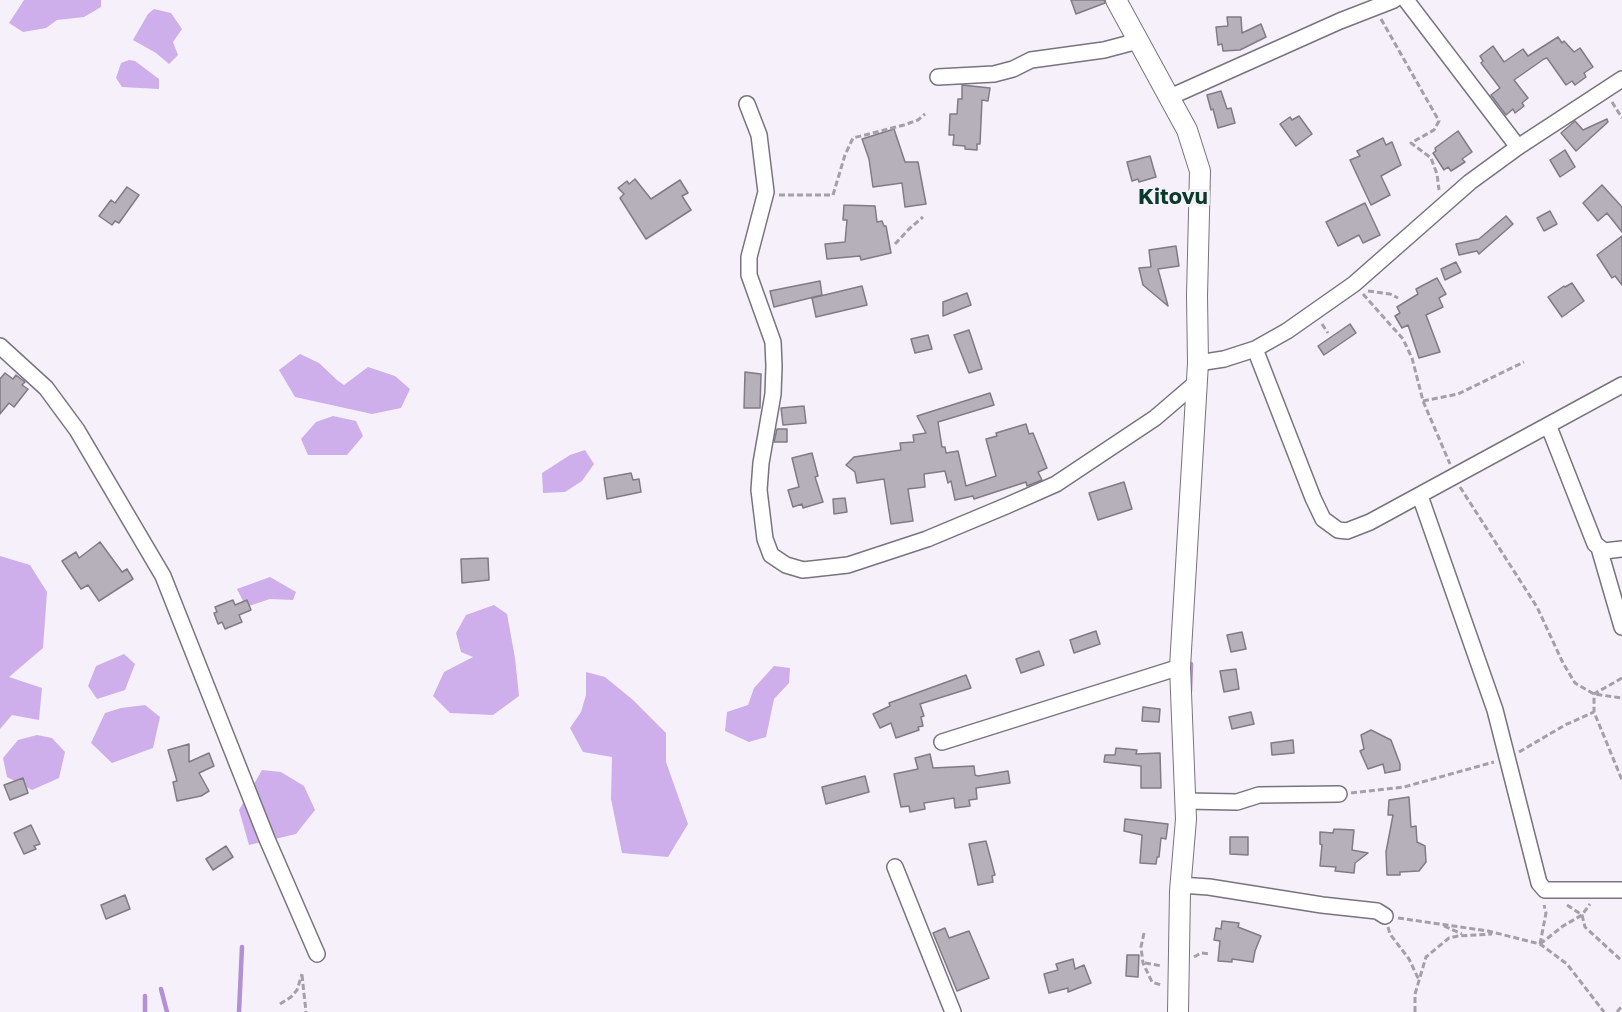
<!DOCTYPE html>
<html>
<head>
<meta charset="utf-8">
<style>
  body { margin:0 }
  canvas { display:block; background:#f5f0fa }
</style>
</head>
<body>
<canvas width="1622" height="1012"></canvas>
<script>
const ctx = document.querySelector('canvas').getContext('2d');
ctx.lineJoin = 'round';
function fill(path, color) { ctx.fillStyle = color; ctx.fill(path, 'evenodd'); }
const shape = rows => new Path2D(rows.map(r => 'M' + r).join(''));
function trace(path, color, width, dash) { ctx.strokeStyle = color; ctx.lineWidth = width; ctx.lineCap = dash ? 'butt' : 'round'; ctx.setLineDash(dash || []); ctx.stroke(path); }
function write(font, color, halo, rows, align = 'center') {
  ctx.font = font + ' "Golos Text",sans-serif'; ctx.lineWidth = 6; ctx.setLineDash([]); ctx.textBaseline = 'middle'; ctx.strokeStyle = halo; ctx.fillStyle = color; for (const [text, x, y, turn = 0] of rows) {
    ctx.save(); ctx.translate(x, y); ctx.rotate((+turn || 0) * Math.PI / 180); ctx.textAlign = isNaN(turn) ? turn : align; if (halo) ctx.strokeText(text, 0, 0); ctx.fillText(text, 0, 0); ctx.restore();
  }
}
fill(shape([
  [24,0,101,0,101,7,84,17,57,20,46,28,23,32,9,23],
  [154,9,171,13,182,29,173,42,178,55,169,64,156,53,133,40,148,14],
  [129,60,135,61,159,79,159,89,122,87,116,78,121,63],
  [300,354,319,363,337,380,344,385,368,367,395,376,410,389,401,408,372,414,295,397,279,370],
  [333,416,356,421,363,436,347,455,308,455,301,439,316,422],
  [585,450,594,464,582,481,565,492,543,493,542,473,570,455],
  [0,556,30,565,47,592,43,648,9,677,42,688,39,720,12,715,0,729],
  [270,577,296,592,293,600,270,599,246,607,237,589],
  [494,605,507,614,515,658,519,696,493,715,450,713,433,696,444,672,473,657,461,652,456,633,466,615],
  [124,654,135,664,125,690,97,699,88,686,96,666],
  [774,666,790,668,789,683,774,699,766,737,749,742,725,731,727,712,748,705,754,688],
  [586,672,605,677,633,700,666,733,666,762,688,824,668,857,622,853,611,799,612,757,583,752,570,728,581,712,586,695],
  [145,705,160,717,153,748,112,763,91,743,105,713,121,708],
  [37,735,52,738,65,752,59,778,32,790,7,777,3,758,18,740],
  [262,770,281,772,304,786,315,810,296,834,249,845,239,810]
]), '#ceafec');
trace(shape([
  [1190,691,1191,664],
  [161,989,167,1012],
  [145,1012,145,996],
  [239,1012,242,947]
]), '#b290d3', 4.5);
const building = shape([
  [1071,0,1104,0,1105,3,1076,14,1071,0],
  [1227,17,1241,17,1242,33,1261,24,1266,37,1240,50,1223,51,1222,44,1218,45,1216,27,1228,26,1227,17],
  [1558,37,1562,43,1564,41,1574,52,1580,48,1593,67,1584,73,1586,77,1575,85,1572,81,1566,85,1547,58,1544,59,1514,80,1528,98,1522,103,1524,106,1515,113,1513,109,1506,115,1491,95,1500,88,1481,63,1483,61,1480,56,1493,46,1504,62,1523,49,1528,56,1558,37],
  [962,85,990,88,988,101,982,100,980,144,977,144,977,150,965,149,965,146,953,145,954,135,949,135,950,114,957,114,958,99,962,99,962,85],
  [1221,91,1227,109,1231,108,1235,123,1218,128,1213,109,1211,110,1207,95,1221,91],
  [1299,116,1312,134,1296,146,1280,124,1290,117,1292,120,1299,116],
  [1607,119,1608,122,1576,151,1561,133,1575,121,1583,130,1607,119],
  [894,129,905,162,918,162,926,204,905,207,902,183,873,187,869,159,862,139,894,129],
  [1458,131,1472,152,1462,159,1465,162,1451,171,1448,167,1444,170,1433,153,1436,151,1435,148,1458,131],
  [1383,138,1386,145,1392,142,1401,165,1381,176,1390,195,1371,205,1350,160,1360,156,1357,151,1383,138],
  [1565,150,1575,167,1560,177,1550,160,1565,150],
  [1150,156,1156,177,1139,182,1138,179,1132,181,1127,162,1150,156],
  [635,179,651,199,680,180,688,193,682,196,691,210,646,239,620,198,624,194,618,188,627,181,629,184,635,179],
  [1602,185,1622,207,1622,232,1607,213,1598,221,1583,203,1602,185],
  [127,187,139,195,119,223,115,221,112,225,99,216,111,200,115,203,127,187],
  [1365,203,1380,235,1363,243,1359,235,1338,246,1326,222,1365,203],
  [844,205,875,206,877,222,882,221,884,226,886,226,891,253,861,260,860,256,827,259,825,244,845,242,847,220,843,220,844,205],
  [1550,211,1557,224,1544,231,1537,218,1550,211],
  [1506,216,1513,224,1479,254,1477,251,1459,255,1456,244,1479,239,1506,216],
  [1622,236,1622,285,1615,276,1612,278,1597,255,1622,236],
  [1176,246,1179,266,1158,269,1168,306,1143,285,1139,268,1151,267,1149,250,1176,246],
  [1456,262,1461,272,1445,280,1441,269,1456,262],
  [1437,278,1446,294,1439,298,1443,307,1426,315,1440,352,1419,358,1408,325,1402,328,1395,316,1400,313,1397,307,1418,294,1416,289,1437,278],
  [820,281,822,295,774,307,770,291,820,281],
  [1572,283,1584,301,1562,317,1548,297,1564,286,1565,287,1572,283],
  [862,286,867,305,816,317,812,298,862,286],
  [967,293,971,305,943,316,943,302,967,293],
  [1350,324,1356,333,1324,355,1318,346,1350,324],
  [969,330,982,369,969,373,954,335,969,330],
  [928,335,932,349,915,353,911,339,928,335],
  [745,372,761,374,760,408,744,408,745,372],
  [5,373,13,379,16,375,25,382,22,385,28,389,14,407,9,403,0,414,0,379,5,373],
  [990,393,994,405,938,422,942,447,945,447,946,453,958,451,966,486,996,476,986,439,997,436,996,433,1026,424,1029,434,1033,433,1047,468,1038,472,1042,480,1027,486,1026,482,974,499,973,496,955,500,951,481,948,483,945,471,924,474,925,487,908,489,913,521,891,524,884,479,857,483,855,472,846,465,854,457,901,450,900,443,914,442,913,435,926,433,917,416,990,393],
  [804,406,806,423,783,425,781,408,804,406],
  [777,429,787,429,787,442,774,442,777,429],
  [812,453,818,476,815,477,823,502,803,508,802,504,793,507,788,490,799,487,792,458,812,453],
  [631,473,633,480,639,479,641,492,607,499,604,478,631,473],
  [1124,482,1132,509,1098,520,1089,493,1124,482],
  [845,498,847,512,834,514,833,499,845,498],
  [100,542,122,572,127,569,133,579,99,601,88,585,81,589,62,561,76,552,79,558,100,542],
  [488,558,489,580,462,583,461,559,488,558],
  [233,600,235,605,247,600,251,610,239,615,242,622,225,629,222,622,218,624,214,613,217,612,215,607,233,600],
  [1096,631,1100,644,1074,653,1070,640,1096,631],
  [1242,632,1246,649,1231,652,1227,635,1242,632],
  [1039,651,1044,665,1021,673,1016,659,1039,651],
  [1236,669,1239,689,1224,692,1220,671,1236,669],
  [966,675,971,688,920,704,924,716,921,717,923,726,918,727,919,730,896,738,891,723,880,728,873,714,890,706,889,703,966,675],
  [1143,707,1160,709,1159,722,1142,721,1143,707],
  [1251,712,1254,724,1232,729,1229,717,1251,712],
  [1371,730,1391,740,1400,764,1400,770,1385,773,1383,764,1368,769,1360,751,1364,749,1361,735,1371,730],
  [1293,740,1294,753,1272,755,1271,743,1293,740],
  [189,744,189,762,209,753,214,766,199,773,209,791,201,796,177,801,173,782,177,781,168,750,189,744],
  [1116,748,1137,750,1136,754,1160,753,1161,788,1141,788,1141,766,1104,762,1105,755,1115,755,1116,748],
  [930,754,933,768,974,766,975,775,978,776,1008,771,1010,783,976,788,977,799,969,800,970,806,955,808,954,798,924,803,925,809,910,812,909,806,901,807,894,774,918,769,915,758,930,754],
  [865,776,869,792,826,804,822,787,865,776],
  [23,778,28,793,10,800,4,785,23,778],
  [1409,797,1411,827,1416,826,1417,842,1425,846,1426,862,1419,871,1400,872,1400,875,1387,875,1386,852,1393,815,1388,815,1389,800,1409,797],
  [1125,819,1168,824,1166,839,1161,838,1159,857,1157,857,1156,864,1140,863,1142,835,1124,831,1125,819],
  [31,825,40,844,34,846,36,849,24,854,14,833,31,825],
  [1334,829,1354,830,1352,850,1368,853,1355,863,1354,873,1335,871,1336,867,1320,866,1322,845,1320,844,1320,832,1333,833,1334,829],
  [1230,837,1248,837,1248,855,1230,854,1230,837],
  [986,841,995,875,992,876,993,882,978,885,969,844,986,841],
  [226,846,233,857,213,870,206,859,226,846],
  [125,895,130,909,106,919,101,905,125,895],
  [1222,921,1239,923,1238,927,1261,936,1255,951,1253,962,1232,959,1232,962,1218,961,1220,941,1214,940,1216,928,1221,929,1222,921],
  [945,928,949,938,969,931,989,978,957,991,933,933,945,928],
  [1127,955,1139,955,1138,977,1126,976,1127,955],
  [1073,959,1075,969,1084,965,1091,983,1068,992,1068,988,1049,993,1044,974,1058,970,1056,964,1073,959]
]);
fill(building, '#b5b0ba');
trace(building, '#807b84', 1.5);
const minor = shape([
  [1406,0,1518,147],
  [938,77,994,74,1013,69,1031,60,1104,50,1138,41],
  [1170,97,1340,21,1394,0],
  [747,104,759,135,766,192,749,257,749,275,773,342,774,366,773,394,761,463,759,490,765,539,771,555,786,565,803,570,848,565,927,539,1006,506,1056,484,1155,418,1197,382],
  [0,346,46,388,77,430,163,576,267,839,317,954],
  [1255,349,1313,498,1323,519,1338,530,1347,531,1370,522,1622,385],
  [1198,363,1224,359,1255,349,1287,331,1354,284,1470,182,1518,147,1622,79],
  [1549,427,1595,544,1604,551,1622,549],
  [1420,496,1495,710,1539,883,1545,890,1622,890],
  [1599,548,1622,627],
  [942,742,1180,667],
  [1186,801,1237,802,1259,795,1339,794],
  [895,867,953,1012],
  [1180,885,1209,887,1322,905,1377,911,1385,916]
]);
const tertiary = shape([
  [1116,0,1187,130,1200,171,1197,296,1198,363,1180,667,1186,819,1180,891,1178,1012]
]);
trace(minor, '#78747d', 18);
trace(tertiary, '#78747d', 22);
trace(shape([
  [1381,19,1439,121,1434,130,1411,143,1431,158,1437,174,1439,190],
  [1612,102,1622,118],
  [779,195,833,195,845,155,853,138,904,125,918,120,925,114],
  [895,244,909,229,923,217],
  [1368,291,1390,294,1398,298],
  [1363,294,1403,339,1412,358,1423,401,1450,464],
  [1322,324,1328,333],
  [1423,401,1458,394,1524,362],
  [1460,487,1537,607,1563,663,1575,683,1594,694,1622,698],
  [1622,678,1594,694,1594,712,1622,780],
  [1519,752,1565,725,1594,712],
  [1351,793,1404,787,1494,762],
  [1567,905,1582,915,1585,927,1622,961],
  [1398,918,1488,931,1540,944,1567,964,1604,1012],
  [1444,926,1462,934],
  [1388,927,1390,934,1409,959,1419,980],
  [1144,933,1141,947,1143,963,1152,982,1161,985],
  [1540,944,1546,913,1544,905],
  [1540,944,1563,926,1582,915,1590,904],
  [1194,957,1201,953,1210,954],
  [1145,963,1162,966],
  [302,975,306,1012],
  [280,1004,291,997,297,990,302,974],
  [1415,1012,1415,994,1426,957,1449,938,1458,936,1492,934],
  [1617,1012,1622,1006]
]), '#a4a0a8', 3, [6, 3]);
trace(minor, '#fff', 15);
trace(tertiary, '#fff', 20);
write('bold 22px', '#0a3b2a', '#f5f0fa', [
  ["Kitovu",1173,197]
]);
</script>
</body>
</html>
